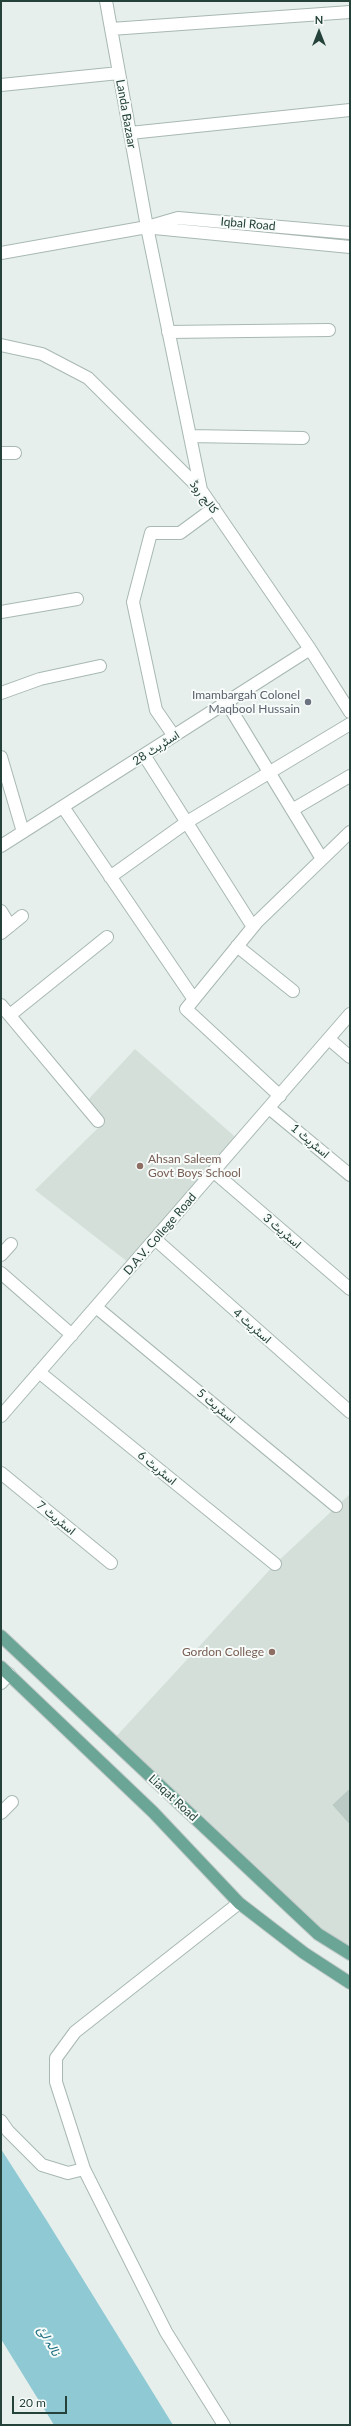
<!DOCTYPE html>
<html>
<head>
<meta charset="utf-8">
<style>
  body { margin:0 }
  #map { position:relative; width:351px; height:2426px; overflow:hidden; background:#e6efeb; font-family:Lato,sans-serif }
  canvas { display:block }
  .frame { position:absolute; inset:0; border:2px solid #24423a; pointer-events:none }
  .north { position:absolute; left:299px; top:12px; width:40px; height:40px; -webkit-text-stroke:3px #f7fbf9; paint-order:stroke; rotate:0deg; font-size:11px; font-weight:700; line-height:16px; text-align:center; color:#24423a }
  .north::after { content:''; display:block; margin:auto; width:14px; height:18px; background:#24423a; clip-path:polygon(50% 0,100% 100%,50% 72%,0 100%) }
  .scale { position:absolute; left:12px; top:2396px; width:55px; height:18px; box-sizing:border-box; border:2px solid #24423a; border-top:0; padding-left:5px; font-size:12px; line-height:14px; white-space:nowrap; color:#24423a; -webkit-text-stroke:3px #f7fbf9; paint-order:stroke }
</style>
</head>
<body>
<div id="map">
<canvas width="351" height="2426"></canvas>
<div class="frame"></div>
<div class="north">N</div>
<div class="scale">20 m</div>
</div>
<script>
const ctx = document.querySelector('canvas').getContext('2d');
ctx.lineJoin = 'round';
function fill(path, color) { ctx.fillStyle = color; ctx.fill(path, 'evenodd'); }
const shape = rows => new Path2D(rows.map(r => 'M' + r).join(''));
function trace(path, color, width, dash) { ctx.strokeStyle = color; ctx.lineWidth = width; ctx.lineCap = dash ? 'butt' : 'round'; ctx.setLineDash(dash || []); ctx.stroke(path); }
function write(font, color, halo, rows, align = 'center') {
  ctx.font = font + ' Lato,Vazirmatn,sans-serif'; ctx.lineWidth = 4; ctx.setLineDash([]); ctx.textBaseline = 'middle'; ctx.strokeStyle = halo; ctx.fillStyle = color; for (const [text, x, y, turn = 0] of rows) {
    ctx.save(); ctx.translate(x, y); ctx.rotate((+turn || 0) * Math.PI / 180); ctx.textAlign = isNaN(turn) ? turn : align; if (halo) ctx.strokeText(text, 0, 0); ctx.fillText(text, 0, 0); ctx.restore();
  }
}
fill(shape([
  [135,1049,241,1142,133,1266,35,1190,99,1127,84,1104],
  [350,1494,350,1954,318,1934,112,1741,275,1564]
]), '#d4dfda');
fill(shape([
  [1,2149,47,2221,173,2425,54,2425,1,2339]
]), '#8ec9d4');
const building = shape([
  [350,1789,350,1824,333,1805,350,1789]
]);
fill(building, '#bbcac4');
trace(building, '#b8c9c2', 1);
const minor = shape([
  [106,1,147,227,201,490],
  [111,29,350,12],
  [1,85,119,73],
  [130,133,350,110],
  [154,228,350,247],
  [1,253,147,227,178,218,350,233],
  [168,332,329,330],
  [1,345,42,354,88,378,201,490,310,649,350,712],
  [190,436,303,438],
  [1,453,15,453],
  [1,612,77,599],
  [1,693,40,679,100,666],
  [227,703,322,859],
  [174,736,156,710,133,602,151,533,180,533,214,508],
  [144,755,253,927],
  [1,757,23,832],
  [63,807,193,998],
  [292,810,350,776],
  [1,846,310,649],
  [110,877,187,822,350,724],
  [1,911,10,926],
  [1,933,22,916],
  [237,946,293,991],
  [1,1005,98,1121],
  [10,1015,107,937],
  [329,1039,350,1057],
  [280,1096,186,1009,257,922,350,832],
  [269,1108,350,1175],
  [214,1172,350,1289],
  [155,1239,350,1412],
  [1,1255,11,1244],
  [1,1273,72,1335],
  [96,1307,336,1506],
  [39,1372,275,1564],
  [1,1416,350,1014],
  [1,1473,111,1563],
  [1,1683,9,1674],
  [1,1813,12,1802],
  [1,2121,8,2131,42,2165,68,2173,84,2169],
  [224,2425,166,2332,84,2169,56,2082,56,2058,75,2032,239,1903]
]);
const major = shape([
  [1,1636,318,1934,350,1954],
  [1,1667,153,1812,239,1903,304,1953,350,1983]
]);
trace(minor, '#a8b8b2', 14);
trace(major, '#c2cac8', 14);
trace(minor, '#fff', 12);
trace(major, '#6aa596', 12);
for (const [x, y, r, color] of [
  [308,702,4,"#6b7280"],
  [140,1166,4,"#8d6e63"],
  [272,1652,4,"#8d6e63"]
]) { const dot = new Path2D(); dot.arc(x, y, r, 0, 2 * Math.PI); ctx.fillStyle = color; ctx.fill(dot); trace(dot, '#f7fbf9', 1.5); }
write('12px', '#24423a', '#f7fbf9', [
  ["Landa Bazaar",126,114,80],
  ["Iqbal Road",248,224,5],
  ["کالج روڈ",204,497,52],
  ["اسٹریٹ 28",156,748,-33],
  ["اسٹریٹ 1",310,1141,40],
  ["اسٹریٹ 3",282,1231,41],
  ["D.A.V. College Road",160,1234,-49],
  ["اسٹریٹ 4",252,1326,41],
  ["اسٹریٹ 5",216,1406,40],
  ["اسٹریٹ 6",157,1468,39],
  ["اسٹریٹ 7",56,1518,39],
  ["Liaqat Road",173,1798,43]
]);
write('12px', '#5b616d', '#f7fbf9', [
  ["Imambargah Colonel",300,695],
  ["Maqbool Hussain",300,709]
], 'right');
write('12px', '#785e54', '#f7fbf9', [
  ["Ahsan Saleem",148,1159],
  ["Govt Boys School",148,1173],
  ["Gordon College",264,1652,"right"]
], 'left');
write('italic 13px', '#1c6f80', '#f7fbf9', [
  ["نالہ لئ",49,2341,60]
]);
</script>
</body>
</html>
